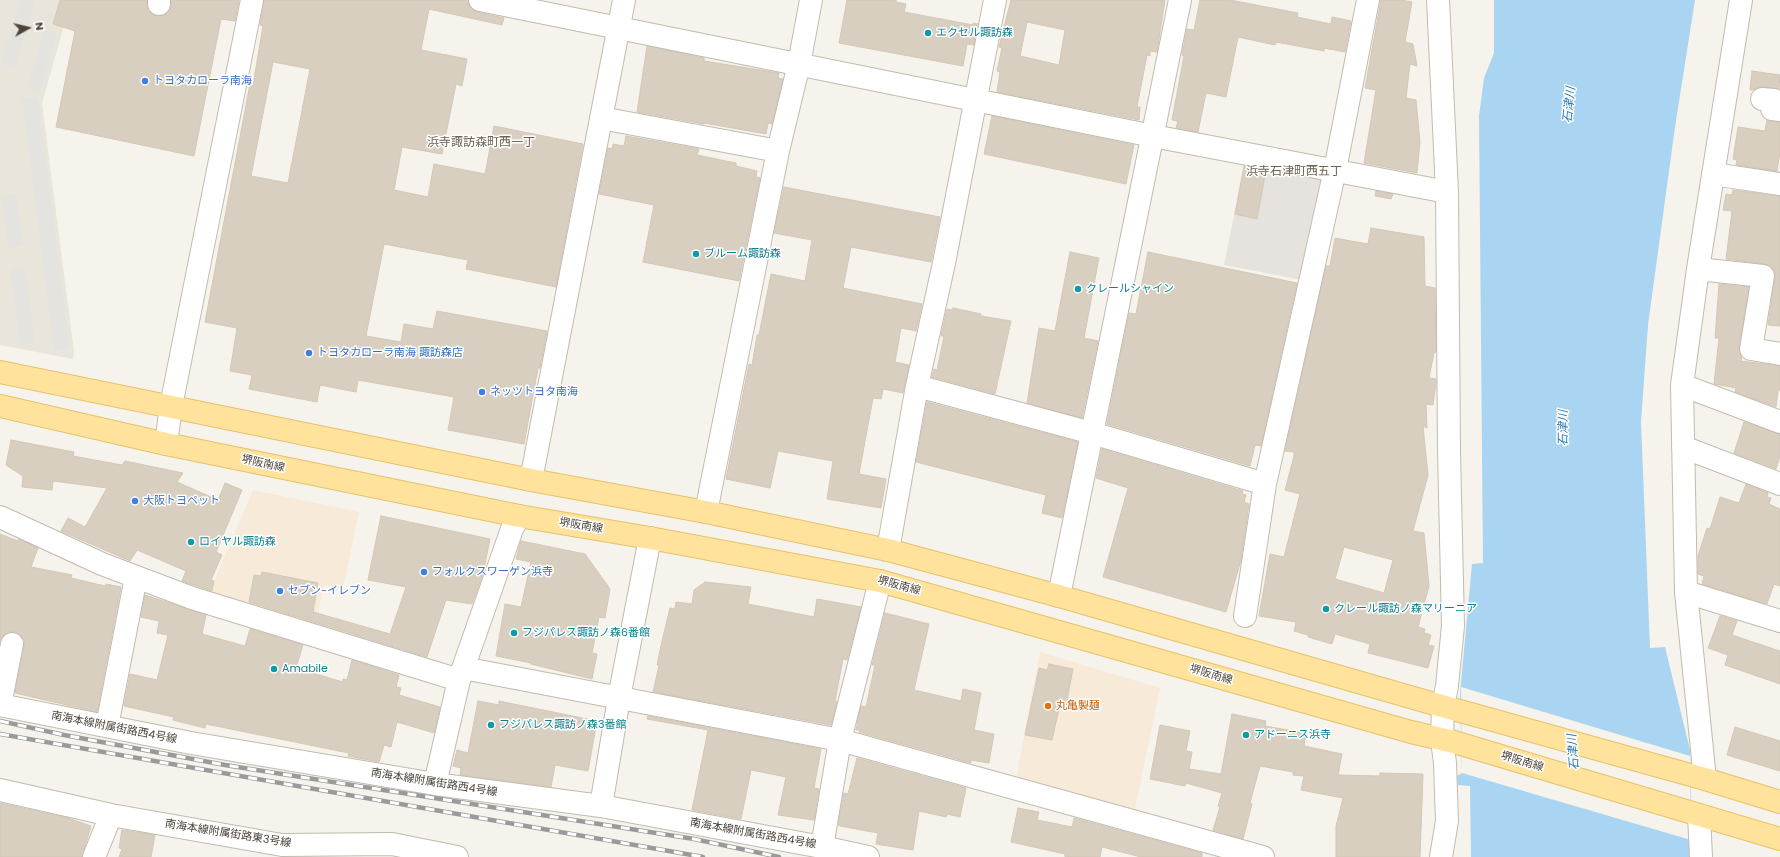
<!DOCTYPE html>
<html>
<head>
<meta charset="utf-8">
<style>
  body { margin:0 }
  #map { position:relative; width:1780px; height:857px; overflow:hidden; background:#f6f3ec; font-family:Poppins,sans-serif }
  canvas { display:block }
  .north { position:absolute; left:8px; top:8px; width:40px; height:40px; -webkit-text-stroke:3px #fff; paint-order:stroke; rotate:82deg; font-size:11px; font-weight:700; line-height:16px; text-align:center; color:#4b4439 }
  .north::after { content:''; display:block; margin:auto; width:14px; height:18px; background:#4b4439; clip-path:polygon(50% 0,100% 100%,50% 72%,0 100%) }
</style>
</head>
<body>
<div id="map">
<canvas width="1780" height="857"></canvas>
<div class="north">N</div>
</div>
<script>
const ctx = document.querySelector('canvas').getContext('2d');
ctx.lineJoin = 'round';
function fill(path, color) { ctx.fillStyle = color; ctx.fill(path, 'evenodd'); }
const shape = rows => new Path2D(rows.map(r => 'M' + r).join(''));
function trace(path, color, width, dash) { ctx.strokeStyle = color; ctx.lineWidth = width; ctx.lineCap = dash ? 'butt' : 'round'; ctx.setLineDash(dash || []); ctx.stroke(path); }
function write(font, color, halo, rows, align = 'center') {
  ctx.font = font + ' Poppins,"Noto Sans JP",sans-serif'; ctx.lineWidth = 3; ctx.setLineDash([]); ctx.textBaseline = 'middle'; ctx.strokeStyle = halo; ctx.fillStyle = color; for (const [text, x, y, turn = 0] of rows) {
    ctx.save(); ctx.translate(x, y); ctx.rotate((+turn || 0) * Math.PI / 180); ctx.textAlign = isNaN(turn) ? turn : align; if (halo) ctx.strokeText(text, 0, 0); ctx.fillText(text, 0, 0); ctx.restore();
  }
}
fill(shape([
  [0,0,71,0,42,104,74,351,73,359,0,345]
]), '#eae5da');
fill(shape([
  [253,490,359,512,343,589,324,585,315,629,208,595],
  [1040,652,1160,688,1135,809,1016,779]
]), '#f7ead8');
fill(shape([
  [1245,161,1318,176,1322,183,1302,280,1224,265]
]), '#e6e2dd');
fill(shape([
  [21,0,35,0,15,68,1,64],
  [44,29,57,33,40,93,27,89],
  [38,97,70,348,54,350,22,99],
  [16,194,23,245,8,248,1,196],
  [25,267,35,343,20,345,10,269]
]), '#e5e3e0');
fill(shape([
  [1494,0,1695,0,1675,127,1648,325,1641,422,1650,648,1665,647,1690,750,1692,834,1691,846,1689,857,1471,857,1470,786,1458,785,1457,776,1462,773,1460,694,1472,564,1483,563,1479,116,1484,78,1494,53]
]), '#a9d4f2');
fill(shape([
  [1461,687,1690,756,1691,840,1462,773]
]), '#f6f3ec');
const building = shape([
  [60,0,146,0,148,11,153,15,159,16,165,15,170,11,172,0,239,0,235,21,221,19,194,156,56,127,75,31,53,24,60,0],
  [264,0,468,0,471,9,477,12,504,18,502,25,429,9,421,50,467,59,462,86,456,84,442,154,402,147,394,190,428,197,434,164,485,174,494,126,583,144,556,287,466,269,468,260,384,244,366,336,401,342,404,324,433,329,437,311,547,331,540,368,538,368,524,444,448,430,454,397,358,380,356,392,320,385,317,402,249,389,252,375,230,371,237,328,205,322,250,84,253,85,263,26,260,25,264,0],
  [273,62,310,69,288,183,251,176,273,62],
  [847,0,896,0,896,2,906,4,904,12,973,25,973,23,978,24,974,45,967,44,963,66,839,43,847,0],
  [1011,0,1165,0,1157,52,1150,51,1150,56,1147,55,1137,107,1140,107,1139,120,997,92,1000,72,997,71,1002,48,999,47,1011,0],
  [1027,22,1065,30,1059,65,1020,56,1027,22],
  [1200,0,1230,0,1298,13,1297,17,1331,24,1332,17,1351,21,1345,52,1324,48,1324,51,1276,42,1275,45,1238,37,1226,97,1206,93,1198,132,1176,128,1178,121,1172,120,1184,56,1182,55,1187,29,1194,30,1200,0],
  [1381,0,1401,0,1412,2,1405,42,1413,44,1417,66,1410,64,1406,98,1416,100,1420,142,1417,173,1364,163,1376,90,1365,88,1381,0],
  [647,46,704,58,704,61,779,73,778,78,783,79,772,124,768,123,766,134,704,123,704,124,637,112,647,46],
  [1752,71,1780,75,1779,89,1763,87,1757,88,1753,90,1750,90,1752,71],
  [992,116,1134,145,1126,184,984,154,992,116],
  [1767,120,1780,122,1780,152,1777,171,1736,165,1737,160,1733,159,1738,127,1765,131,1767,120],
  [626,136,699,149,697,155,736,163,736,166,757,171,756,177,760,178,739,281,643,262,654,205,599,194,608,148,612,149,613,144,624,146,626,136],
  [1244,166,1266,170,1257,219,1235,214,1244,166],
  [784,187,940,217,931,262,851,247,843,288,922,304,916,331,901,328,895,362,909,365,903,393,883,389,881,399,873,398,859,474,886,479,881,508,827,499,833,461,778,451,770,488,726,479,749,364,752,365,757,335,759,335,771,274,805,281,812,240,774,233,784,187],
  [1733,190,1780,196,1780,326,1768,325,1775,278,1775,272,1771,266,1764,264,1726,259,1732,211,1723,210,1726,194,1732,195,1733,190],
  [1376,191,1393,194,1391,199,1375,196,1376,191],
  [1371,228,1424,237,1425,286,1435,288,1436,352,1434,353,1429,378,1436,379,1436,383,1433,405,1426,404,1427,428,1423,426,1428,475,1413,531,1424,533,1429,586,1418,627,1425,629,1424,633,1431,635,1428,645,1434,646,1428,668,1368,653,1370,644,1335,634,1332,644,1308,637,1308,635,1294,631,1296,622,1259,616,1270,554,1284,557,1300,494,1285,490,1294,456,1294,452,1285,451,1326,266,1330,266,1335,238,1368,244,1371,228],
  [1344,547,1393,560,1384,593,1335,579,1344,547],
  [1070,252,1099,258,1084,338,1098,341,1082,418,1027,403,1039,328,1055,331,1070,252],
  [1148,252,1297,283,1261,446,1255,445,1250,466,1107,424,1129,313,1136,314,1148,252],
  [1719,284,1749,287,1739,347,1742,357,1741,361,1780,366,1780,390,1778,390,1776,407,1735,392,1736,388,1714,384,1719,338,1715,338,1719,284],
  [953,308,981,314,981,316,1011,321,995,394,932,377,934,369,937,370,944,336,941,336,947,309,952,310,953,308],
  [927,402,1078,442,1062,518,1042,513,1046,495,916,462,927,402],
  [1744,422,1780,434,1780,456,1776,469,1734,453,1744,422],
  [11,440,74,452,73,456,122,465,125,461,183,473,177,482,218,500,225,483,242,490,216,552,222,555,211,580,214,581,212,591,182,581,186,571,137,550,130,561,61,531,68,518,85,527,107,488,53,481,52,490,22,487,23,476,6,465,11,440],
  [1102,449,1243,491,1242,494,1246,495,1244,502,1249,504,1241,560,1226,612,1103,577,1128,488,1096,478,1102,449],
  [1746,484,1768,493,1767,497,1771,498,1769,504,1780,509,1780,586,1774,584,1767,604,1702,584,1704,576,1698,574,1698,556,1707,528,1710,529,1720,497,1739,503,1746,484],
  [381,516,490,539,483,574,472,604,446,600,427,657,249,602,254,575,261,576,262,572,318,583,313,612,390,634,406,587,368,580,381,516],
  [0,534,18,541,19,539,38,548,31,567,72,575,71,578,105,586,106,584,121,587,97,712,15,693,24,646,24,640,20,634,14,632,8,632,3,636,0,641,0,534],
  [521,541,585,554,610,589,605,618,599,617,592,653,597,654,592,679,531,664,531,663,496,656,505,604,521,607,531,562,516,559,521,541],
  [705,582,751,587,748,604,814,617,817,599,861,607,847,660,843,659,835,701,837,702,831,725,653,692,659,665,657,665,662,641,670,608,675,609,676,602,692,604,694,590,705,582],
  [145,595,206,615,202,634,245,646,250,629,303,645,296,668,343,682,343,679,347,680,352,660,399,675,396,687,401,688,399,695,440,707,434,733,397,722,391,747,384,745,379,762,348,756,349,753,206,724,205,728,173,720,174,717,124,706,130,674,157,680,168,635,157,633,159,621,141,617,145,595],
  [885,613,929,624,914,690,961,701,963,689,981,693,974,730,994,734,989,763,971,760,971,763,859,732,860,730,856,730,861,706,866,707,875,665,872,665,885,613],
  [1720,616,1737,621,1732,635,1780,651,1780,684,1725,665,1728,655,1708,648,1720,616],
  [1049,664,1073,669,1065,710,1059,709,1052,740,1025,735,1039,668,1047,670,1049,664],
  [478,701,499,705,499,701,597,721,588,771,555,765,551,787,460,775,461,768,453,766,457,750,468,753,478,701],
  [1232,714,1266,721,1265,726,1306,733,1304,746,1342,754,1338,775,1380,776,1380,773,1423,774,1420,857,1336,857,1336,826,1343,798,1301,790,1304,776,1293,775,1293,772,1260,766,1250,803,1252,804,1243,839,1213,830,1220,807,1218,806,1222,793,1186,783,1185,786,1150,779,1160,725,1190,731,1186,751,1192,752,1189,769,1221,774,1232,714],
  [648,716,821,749,814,788,819,789,814,820,778,815,786,777,751,770,741,819,692,810,708,730,647,719,648,716],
  [1735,727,1780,741,1780,771,1727,755,1735,727],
  [857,758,966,788,960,817,947,814,946,817,919,811,913,850,876,844,878,833,840,826,838,825,844,793,848,794,857,758],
  [0,803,68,818,91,826,82,857,0,857,0,803],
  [1018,808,1039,812,1037,820,1072,827,1074,818,1202,853,1202,857,1141,857,1102,847,1100,857,1065,857,1065,854,1011,842,1018,808],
  [122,830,155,835,151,857,119,857,122,849,119,848,122,830]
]);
fill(building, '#d8cfc1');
trace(building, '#d3c7b4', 1);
const minor = shape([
  [480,0,1153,136,1447,192],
  [1438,0,1447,192,1449,451,1453,626,1447,686,1443,706,1442,740,1445,763,1447,821,1441,857],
  [159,4,159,0],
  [1762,99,1774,100,1772,109,1780,110],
  [601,118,778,151,799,64,811,0],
  [1713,174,1780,184],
  [1698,269,1763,276,1751,349,1780,354],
  [1682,385,1780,422],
  [917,386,1092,433,1265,484],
  [166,444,171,406,252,0],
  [1683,447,1780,484],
  [531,480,624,0],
  [706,512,778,151],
  [0,517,102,564,192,598,459,680],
  [888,550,917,386,944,263,995,0],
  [1686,592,1780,621],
  [1059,596,1180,0],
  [1245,616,1265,484,1335,170,1368,0],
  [463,668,840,740,1263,857],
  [0,705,191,743,435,784,601,806,822,847,868,857],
  [0,705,12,644],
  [107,726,136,577],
  [1705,779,1686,592,1682,385,1698,269,1741,0],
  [435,784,459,680,512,529,519,516],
  [0,790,111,815,282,845,392,844,457,857],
  [601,806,619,698,650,538],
  [1699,815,1701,857],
  [822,847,840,740,880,581],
  [94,857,111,815]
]);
const major = shape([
  [0,372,531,480,706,512,888,550,1059,596,1424,701,1705,779,1780,802],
  [0,406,166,444,519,516,650,538,880,581,1411,732,1454,742,1780,839]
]);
trace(minor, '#c2bbae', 24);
trace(major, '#e6c16a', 24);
trace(minor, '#fff', 22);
trace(major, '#ffe39c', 22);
const rail = shape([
  [0,721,64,735,225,765,694,839,779,857],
  [0,734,703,857]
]);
trace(rail, '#9a9a9a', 4.5);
trace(rail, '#fff', 3, [9]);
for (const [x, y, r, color] of [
  [928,33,4,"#0f9aa8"],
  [145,81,4,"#3f7fe0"],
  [696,254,4,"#0f9aa8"],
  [1078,289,4,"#0f9aa8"],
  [309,353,4,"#3f7fe0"],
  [482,392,4,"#3f7fe0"],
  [135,501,4,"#3f7fe0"],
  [191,542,4,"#0f9aa8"],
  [424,572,4,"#3f7fe0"],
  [280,591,4,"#3f7fe0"],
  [1326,609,4,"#0f9aa8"],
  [514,633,4,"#0f9aa8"],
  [274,669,4,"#0f9aa8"],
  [1048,706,4,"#e8710a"],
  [491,725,4,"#0f9aa8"],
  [1246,735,4,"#0f9aa8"]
]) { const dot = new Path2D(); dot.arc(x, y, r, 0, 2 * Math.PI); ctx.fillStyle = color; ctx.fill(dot); trace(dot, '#fff', 1.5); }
write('11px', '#0d838f', '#fff', [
  ["エクセル諏訪森",936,33],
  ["ブルーム諏訪森",704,254],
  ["クレールシャイン",1086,289],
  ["ロイヤル諏訪森",199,542],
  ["クレール諏訪ノ森マリーニア",1334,609],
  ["フジパレス諏訪ノ森6番館",522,633],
  ["Amabile",282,669],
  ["フジパレス諏訪ノ森3番館",499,725],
  ["アドーニス浜寺",1254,735]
], 'left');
write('11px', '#366cbe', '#fff', [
  ["トヨタカローラ南海",153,81],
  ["トヨタカローラ南海 諏訪森店",317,353],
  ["ネッツトヨタ南海",490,392],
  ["大阪トヨペット",143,501],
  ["フォルクスワーゲン浜寺",432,572],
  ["セブン-イレブン",288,591]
], 'left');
write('11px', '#4b4439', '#fff', [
  ["堺阪南線",263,464,12],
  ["堺阪南線",581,526,9],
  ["堺阪南線",899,586,15],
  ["堺阪南線",1211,675,16],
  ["南海本線附属街路西4号線",114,728,11],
  ["堺阪南線",1522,762,17],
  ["南海本線附属街路西4号線",434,783,9],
  ["南海本線附属街路東3号線",228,834,9],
  ["南海本線附属街路西4号線",753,834,10]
]);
write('11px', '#c56008', '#fff', [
  ["丸亀製麺",1056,706]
], 'left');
write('italic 12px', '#2e7ab2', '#fff', [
  ["石津川",1570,105,-84],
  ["石津川",1564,428,-90],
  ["石津川",1574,752,-95]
]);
write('12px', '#6e6250', '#fff', [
  ["浜寺諏訪森町西一丁",481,143],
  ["浜寺石津町西五丁",1294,172]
]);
</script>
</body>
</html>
